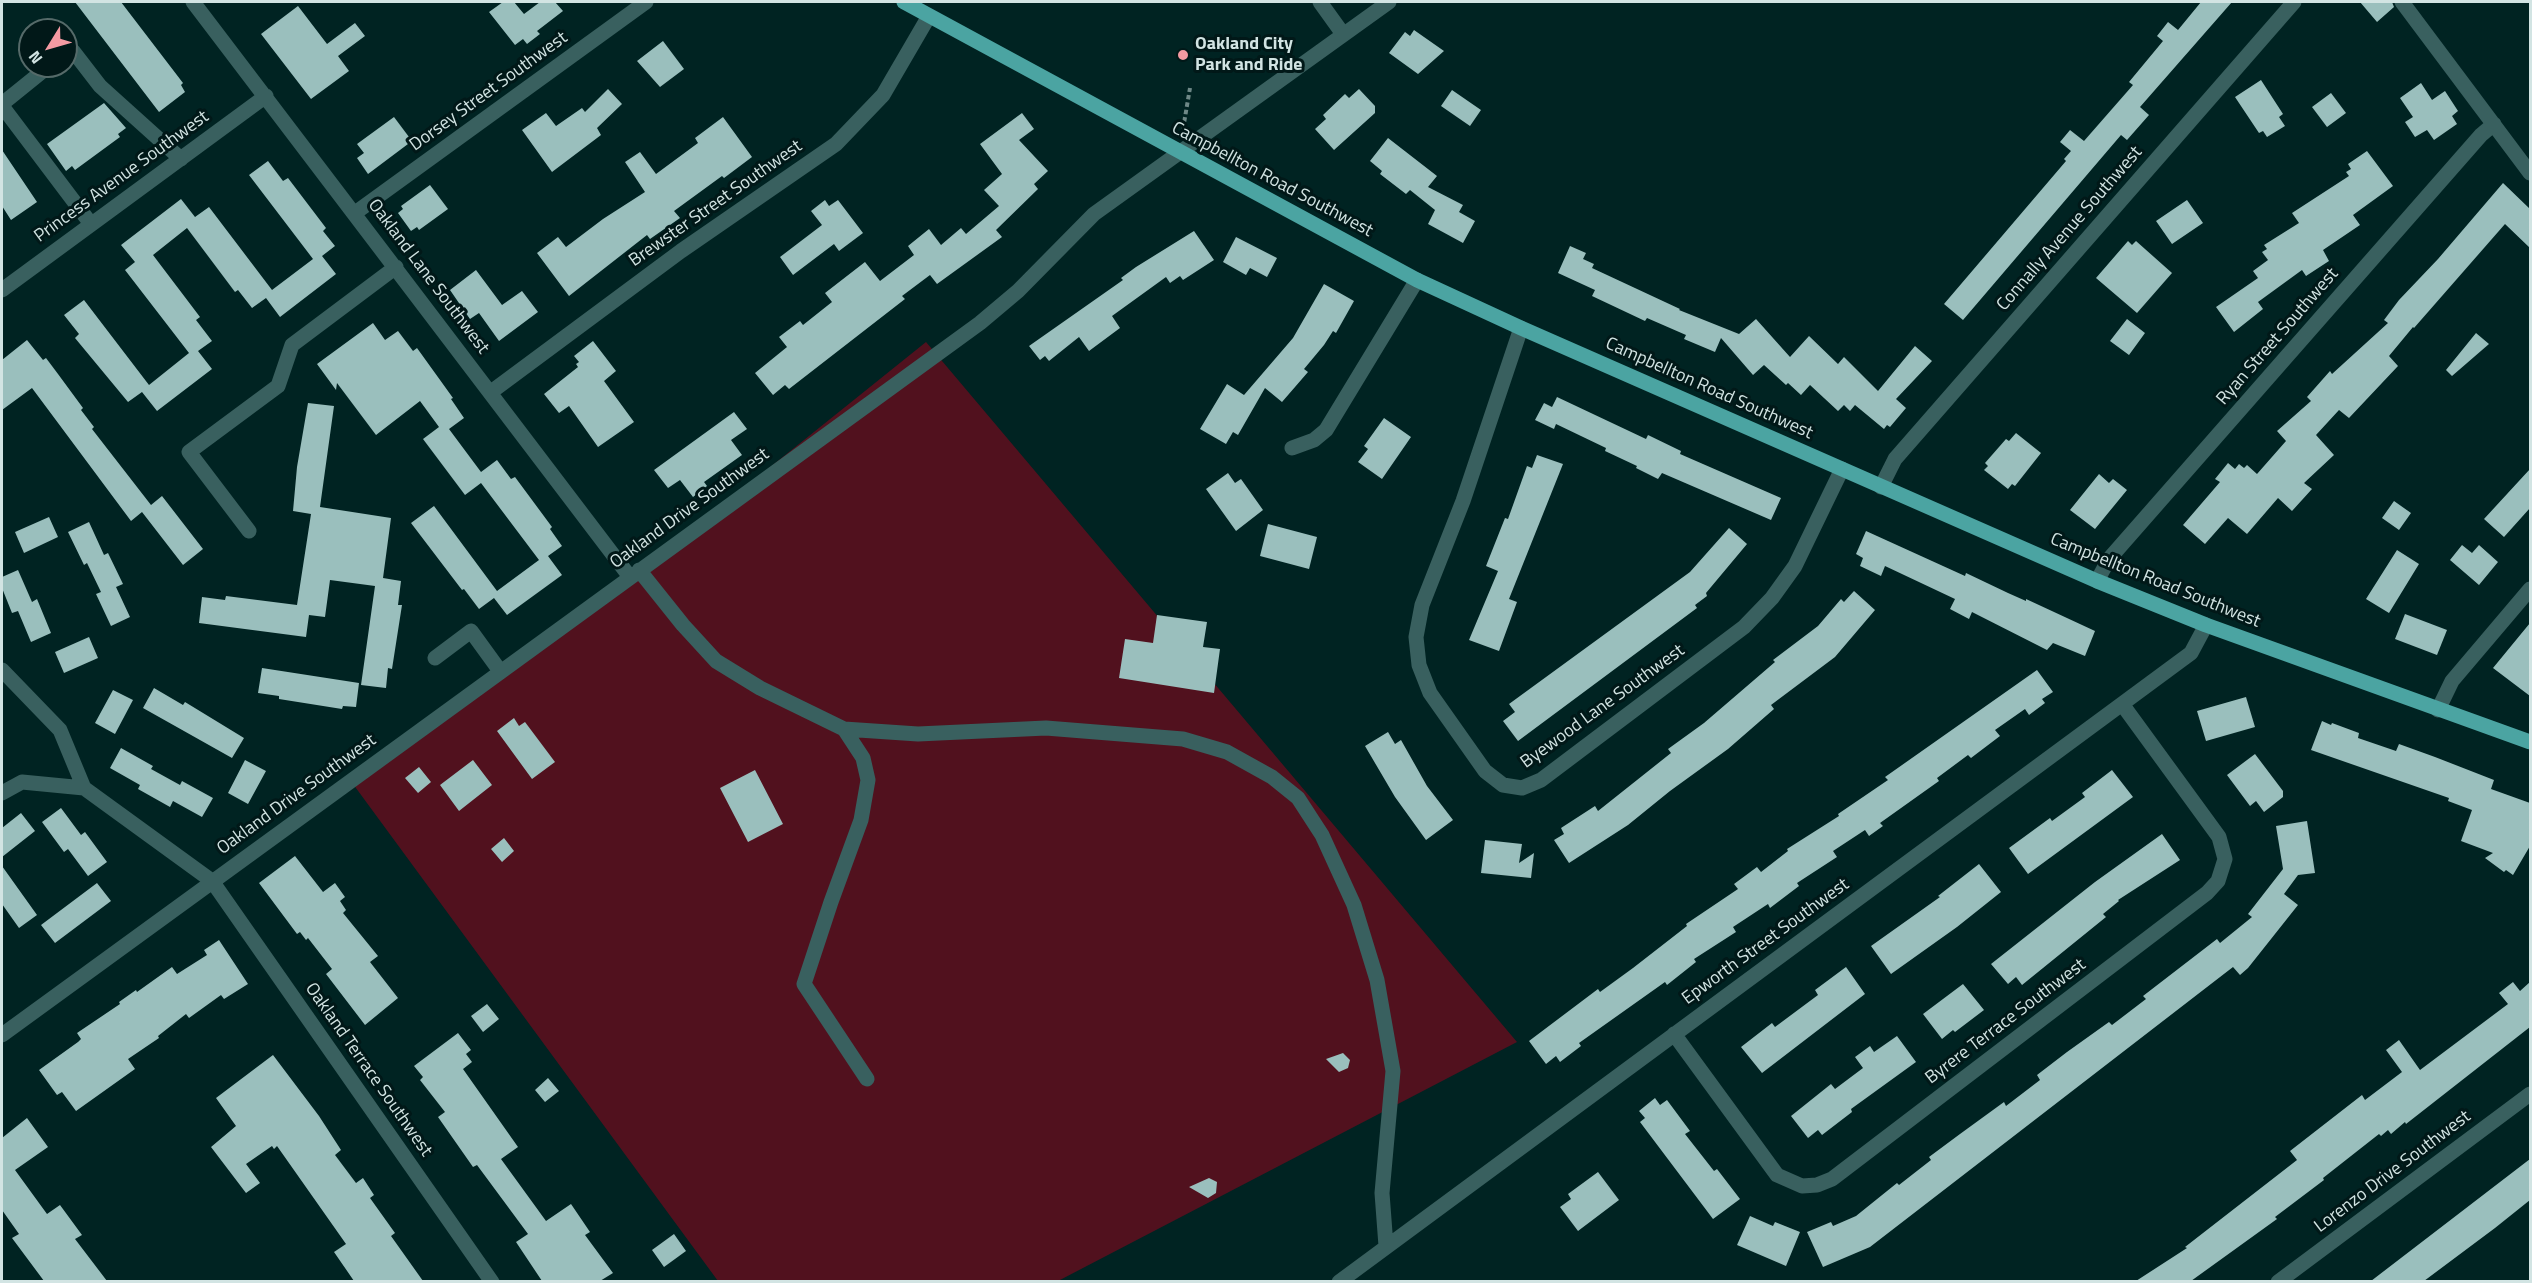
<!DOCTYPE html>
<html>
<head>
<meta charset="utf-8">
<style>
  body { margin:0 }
  #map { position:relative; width:2532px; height:1283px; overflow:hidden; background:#002322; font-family:"Titillium Web",sans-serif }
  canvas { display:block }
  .frame { position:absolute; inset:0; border:3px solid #d2e4e3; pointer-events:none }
  .north { position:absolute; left:18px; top:18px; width:60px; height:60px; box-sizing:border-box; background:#011818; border:2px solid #556a69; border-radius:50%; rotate:233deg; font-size:16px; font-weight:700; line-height:24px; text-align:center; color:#d2e4e3 }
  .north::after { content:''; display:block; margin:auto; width:21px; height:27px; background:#f49aa2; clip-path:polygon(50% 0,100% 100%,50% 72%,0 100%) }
</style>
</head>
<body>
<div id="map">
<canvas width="2532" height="1283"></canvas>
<div class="frame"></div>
<div class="north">N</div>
</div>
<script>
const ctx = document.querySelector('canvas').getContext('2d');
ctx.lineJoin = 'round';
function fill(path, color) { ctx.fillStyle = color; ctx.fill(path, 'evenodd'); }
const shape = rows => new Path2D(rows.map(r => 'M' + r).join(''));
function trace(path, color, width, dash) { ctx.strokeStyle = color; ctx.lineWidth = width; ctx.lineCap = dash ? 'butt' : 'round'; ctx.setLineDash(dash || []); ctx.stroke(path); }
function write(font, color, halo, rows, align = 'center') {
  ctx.font = font + ' "Titillium Web",sans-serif'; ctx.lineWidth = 6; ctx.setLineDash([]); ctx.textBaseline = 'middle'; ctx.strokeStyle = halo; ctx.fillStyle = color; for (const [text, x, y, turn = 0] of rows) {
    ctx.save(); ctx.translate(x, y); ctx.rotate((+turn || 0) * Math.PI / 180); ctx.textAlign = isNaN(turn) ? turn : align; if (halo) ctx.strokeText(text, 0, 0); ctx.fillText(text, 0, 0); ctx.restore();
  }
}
fill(shape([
  [926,342,1517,1042,1058,1281,718,1281,353,784,621,587]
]), '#51111e');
fill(shape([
  [75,2,121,2,183,83,181,85,185,92,159,112],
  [503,2,514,2,524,14,540,2,555,2,563,11,537,31,540,34,527,44,523,39,515,45,489,12],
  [2201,2,2232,2,2140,107,2149,115,2127,140,2121,135,1963,320,1944,304,2066,161,2064,159,2071,151,2060,142,2070,130,2084,141,2133,85,2129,82,2163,41,2157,36,2168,22,2178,30],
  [2360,2,2392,2,2394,7,2377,22],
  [298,6,327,44,355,23,365,36,338,56,349,71,311,99,261,34],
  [1414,30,1444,51,1418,74,1389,53,1405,32,1410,36],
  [663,41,684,69,660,87,637,61],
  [2261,80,2283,114,2279,117,2285,126,2267,137,2263,131,2259,133,2235,97],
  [2421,83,2432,100,2445,91,2458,111,2452,116,2457,124,2434,140,2427,130,2415,137,2405,122,2413,117,2400,98],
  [608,89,622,104,597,128,601,135,552,172,522,130,546,113,556,126,582,108,585,112],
  [1359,89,1375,106,1375,113,1334,150,1315,129,1326,119,1323,115,1345,94,1349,98],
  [1452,90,1481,110,1470,126,1441,106],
  [2331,93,2346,113,2327,127,2312,107],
  [104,103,126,128,118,134,120,137,75,170,72,166,66,171,47,144],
  [1022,113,1034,129,1019,140,1048,171,1034,184,1038,189,996,230,1002,237,937,284,930,275,902,296,905,299,789,389,785,385,773,395,755,373,787,347,779,337,800,321,803,325,832,302,825,293,865,262,880,281,914,255,908,246,929,229,941,245,961,228,966,234,999,206,984,190,1002,174,980,144],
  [394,117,412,141,368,174,357,158,364,153,357,144],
  [723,117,752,157,724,178,722,176,674,211,680,218,650,239,647,235,569,296,537,253,558,237,566,247,603,219,645,192,625,162,640,152,656,174,698,143,695,138],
  [1388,138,1437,176,1428,187,1463,205,1459,212,1475,221,1463,243,1428,224,1435,210,1410,190,1406,194,1380,174,1382,171,1370,161],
  [2,150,37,202,11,220,2,206],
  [2367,151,2393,186,2353,215,2360,225,2323,250,2329,261,2306,276,2302,270,2258,302,2263,309,2234,332,2216,307,2258,278,2253,271,2268,260,2262,252,2267,249,2264,245,2299,223,2292,213,2349,176,2346,172,2351,169,2348,164],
  [268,161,283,181,288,178,326,228,323,231,335,246,322,256,336,274,280,317,266,298,252,308,238,290,235,292,187,228,153,255,200,317,196,320,212,341,198,351,212,369,157,411,142,392,128,402,75,338,79,334,64,315,84,300,149,385,189,353,125,270,135,262,121,245,181,199,195,217,209,207,272,290,313,259,249,175],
  [2503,183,2530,209,2530,248,2505,224,2414,328,2413,327,2389,356,2398,366,2349,418,2339,410,2316,435,2334,455,2304,483,2312,489,2292,511,2278,498,2247,534,2228,518,2205,544,2183,525,2220,482,2215,479,2228,463,2235,469,2239,464,2244,468,2247,465,2257,474,2286,441,2277,431,2311,401,2307,397,2330,371,2332,374,2388,323,2384,320,2399,300,2438,259],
  [430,185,448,209,419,230,417,227,411,231,398,213,403,209,401,206],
  [825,200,829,206,838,200,863,233,839,251,834,244,793,275,780,257,822,225,811,211],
  [2187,200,2203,223,2172,244,2156,221],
  [1194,231,1214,260,1183,280,1180,276,1170,283,1166,277,1112,316,1120,328,1089,351,1079,337,1049,361,1045,356,1040,360,1029,346,1123,280,1121,278,1136,267],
  [1236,237,1277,258,1267,277,1250,268,1246,275,1223,262],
  [2128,241,2132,245,2136,241,2172,273,2137,313,2096,278],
  [1570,246,1586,253,1583,259,1594,264,1592,268,1680,309,1679,310,1739,334,1756,319,1790,357,1809,336,1838,364,1844,357,1878,391,1915,346,1932,361,1896,399,1906,408,1890,427,1887,425,1884,429,1855,405,1850,411,1844,405,1838,411,1810,385,1801,395,1788,383,1786,385,1764,365,1753,375,1721,338,1715,352,1684,339,1686,335,1647,318,1645,321,1592,296,1595,290,1558,273],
  [476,270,502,305,522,291,538,312,499,341,479,313,470,319,450,290],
  [1324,284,1354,301,1336,333,1333,331,1324,345,1304,369,1308,372,1282,402,1265,388,1238,435,1233,432,1226,444,1200,429,1227,384,1244,395,1293,338],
  [2127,319,2145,333,2129,355,2110,341],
  [373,323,385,340,398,331,413,351,417,348,453,398,451,399,464,418,449,429,481,472,497,460,511,479,515,477,552,527,550,529,562,546,548,556,562,575,507,615,494,598,479,609,464,589,462,590,411,523,434,506,497,591,539,560,481,483,465,495,423,439,439,427,420,401,376,435,337,383,336,390,317,364],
  [2476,333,2489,344,2452,376,2446,370],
  [27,340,43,360,46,358,58,374,83,408,81,410,94,427,92,429,151,505,162,496,203,549,183,565,142,512,131,521,32,388,2,410,2,360],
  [593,341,616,371,604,381,634,422,598,447,569,406,559,413,544,394,578,367,576,364,579,362,574,356],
  [1557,397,1646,439,1648,435,1681,451,1680,454,1781,498,1771,520,1662,473,1658,479,1636,468,1637,466,1605,451,1606,448,1556,424,1554,429,1535,420,1544,403,1552,407],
  [308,403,334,406,320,507,391,518,383,578,401,581,398,605,402,605,392,669,388,668,386,688,361,685,375,586,330,580,325,617,309,615,306,637,199,623,202,597,225,600,226,596,297,605,311,514,293,511,297,467],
  [734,412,747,429,731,440,742,455,704,482,707,486,693,497,680,480,668,488,654,470],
  [1384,418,1411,437,1382,479,1358,462,1368,449,1364,446],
  [2016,433,2041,453,2015,486,2012,484,2008,489,1984,470,1988,466,1985,463,2006,439,2009,441],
  [1537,455,1563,464,1509,599,1517,602,1499,651,1469,640,1498,571,1486,566,1505,518,1508,519,1527,466,1532,468],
  [2530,469,2530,508,2504,537,2484,519],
  [1228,473,1235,483,1241,479,1263,510,1236,531,1206,489],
  [2099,474,2109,483,2113,479,2127,490,2095,529,2070,510],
  [2394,501,2411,513,2399,530,2382,518],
  [49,517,58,537,24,553,15,532],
  [89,522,104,555,108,553,123,584,116,587,130,617,111,626,96,594,101,592,87,563,84,565,68,532],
  [1268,524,1317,537,1309,569,1260,556],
  [1729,528,1747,544,1706,593,1707,596,1695,605,1697,608,1518,741,1503,721,1515,712,1509,704,1690,572],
  [1866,531,1965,576,1966,573,2008,593,2026,601,2026,599,2095,631,2085,656,2053,643,2047,650,1972,612,1969,619,1950,609,1955,599,1885,566,1881,576,1860,566,1863,558,1856,554],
  [2462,545,2472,553,2479,545,2498,562,2479,585,2450,560],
  [2397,550,2419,564,2389,613,2366,599],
  [18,570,32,602,37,599,51,633,31,642,18,611,12,613,2,588,2,577],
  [1854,591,1875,610,1835,657,1771,705,1774,709,1728,749,1670,791,1628,825,1569,863,1554,840,1564,834,1561,828,1595,806,1598,811,1671,753,1668,749,1704,723,1775,662,1773,660,1818,626,1841,599,1844,602],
  [2405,614,2447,630,2437,655,2395,639],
  [1157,615,1207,622,1203,647,1220,649,1214,693,1119,678,1125,639,1153,643],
  [2530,623,2530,696,2493,668],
  [89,637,98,658,64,673,55,652],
  [262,668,359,683,356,707,343,706,342,709,279,699,279,696,258,693],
  [2037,670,2053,692,2042,699,2045,703,2029,715,2025,709,1995,730,2000,736,1971,758,1968,755,1937,778,1939,781,1880,823,1883,826,1869,836,1865,830,1833,851,1837,857,1797,883,1799,886,1770,908,1768,904,1733,927,1736,932,1694,959,1696,962,1667,985,1665,982,1579,1043,1581,1046,1560,1062,1556,1056,1546,1064,1529,1041,1598,989,1600,992,1633,968,1687,926,1686,924,1738,889,1734,884,1757,867,1761,872,1788,851,1787,849,1839,816,1838,814,1888,780,1885,777],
  [154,688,183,705,185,702,244,738,232,758,143,708],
  [113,690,133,700,115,734,95,723],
  [2246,697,2255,727,2206,741,2197,711],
  [514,718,519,726,525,722,555,762,532,779,497,731],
  [2322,721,2331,725,2332,723,2359,733,2358,738,2396,751,2399,744,2435,757,2494,780,2491,789,2530,803,2530,846,2513,875,2506,870,2504,872,2485,858,2493,853,2461,841,2472,810,2448,801,2449,798,2311,750],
  [1388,732,1395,744,1401,740,1427,786,1453,820,1426,840,1395,797,1365,746],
  [121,748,153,766,151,769,180,785,182,781,213,798,202,817,173,801,170,807,138,789,140,785,110,768],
  [2255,754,2283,791,2283,797,2264,812,2256,801,2250,806,2227,775],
  [245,760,266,771,248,804,228,793],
  [473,760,492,785,459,811,440,785],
  [419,767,431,782,418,793,405,778],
  [755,770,783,824,748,842,720,788],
  [2112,770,2133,797,2028,874,2009,848,2050,818,2052,821,2085,797,2082,793],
  [61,808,81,835,85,832,107,862,88,876,68,849,64,852,42,822],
  [21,813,35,831,2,857,2,828],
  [2307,821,2315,873,2298,875,2284,894,2298,905,2248,968,2240,975,2233,967,1870,1247,1823,1267,1807,1232,1831,1222,1833,1226,1856,1216,1897,1183,1899,1185,1931,1160,1929,1157,1960,1134,2004,1102,2006,1106,2040,1080,2037,1075,2067,1052,2109,1022,2112,1025,2146,999,2143,996,2217,939,2220,943,2252,917,2248,914,2283,869,2276,826],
  [2162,834,2180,860,2118,900,2119,901,2103,914,2106,917,2022,985,2016,977,2008,984,1991,964,2095,882],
  [504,838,514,851,502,862,491,849],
  [1485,840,1522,844,1519,863,1534,853,1531,878,1481,873],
  [295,856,323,892,335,883,345,897,340,901,346,910,343,913,378,956,370,962,398,998,365,1025,326,974,332,969,308,938,306,940,300,932,297,934,259,883],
  [1979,864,2001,892,1957,927,1891,974,1871,946,1940,897,1938,896],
  [2,866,37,915,19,928,2,904],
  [97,883,111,901,55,943,41,925],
  [219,940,248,984,224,999,221,995,189,1018,186,1014,158,1036,159,1038,128,1059,135,1069,76,1111,62,1092,57,1095,39,1070,78,1042,81,1039,77,1033,120,1004,119,1002,136,990,137,992,172,967,177,974,207,955,204,950],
  [1846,967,1865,994,1762,1073,1741,1047,1772,1023,1775,1027,1818,995,1815,990],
  [2513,982,2520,991,2530,982,2530,1027,2406,1124,2405,1122,2391,1134,2388,1130,2381,1136,2379,1134,2323,1178,2324,1180,2275,1217,2277,1219,2191,1281,2136,1281,2187,1248,2185,1247,2297,1160,2290,1151,2362,1095,2365,1100,2402,1072,2386,1050,2399,1040,2420,1070,2508,1004,2499,993],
  [1963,984,1984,1010,1955,1032,1953,1030,1942,1039,1923,1014],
  [487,1004,499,1019,483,1032,471,1016],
  [458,1033,471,1050,466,1054,472,1062,463,1069,518,1147,501,1159,546,1221,571,1204,590,1232,585,1235,613,1273,600,1281,542,1281,516,1242,528,1234,477,1165,473,1167,438,1117,445,1112,420,1080,423,1077,414,1066],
  [1897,1036,1916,1062,1851,1109,1852,1112,1822,1135,1818,1130,1808,1138,1791,1116,1831,1084,1835,1089,1863,1068,1855,1057,1870,1046,1874,1052],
  [1343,1053,1350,1060,1348,1068,1339,1072,1326,1059],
  [273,1055,319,1116,341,1150,335,1155,356,1183,363,1178,374,1195,370,1198,395,1233,391,1236,423,1281,354,1281,334,1252,346,1244,277,1146,274,1149,272,1146,246,1164,260,1183,246,1193,211,1147,236,1126,216,1098],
  [548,1078,559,1091,545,1102,535,1090],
  [1655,1098,1660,1105,1667,1100,1690,1131,1685,1134,1714,1171,1717,1169,1740,1199,1713,1219,1640,1122,1645,1118,1639,1111],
  [27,1118,48,1147,15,1170,47,1214,60,1205,82,1235,75,1239,107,1281,44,1281,12,1238,19,1234,2,1210,2,1138],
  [2530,1159,2530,1200,2495,1228,2424,1281,2371,1281],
  [1598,1172,1619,1200,1578,1231,1560,1207,1571,1199,1568,1194],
  [1209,1178,1217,1182,1216,1193,1208,1198,1189,1187],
  [1750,1216,1773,1226,1775,1222,1800,1232,1786,1266,1737,1245],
  [674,1234,686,1251,664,1267,652,1250]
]), '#9abfbd');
trace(shape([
  [1183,129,1190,88]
]), '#6e8887', 4, [4.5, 3]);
trace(shape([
  [193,2,630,577],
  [1320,2,1343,34],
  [2402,2,2530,173],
  [66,53,73,51,100,86,181,159],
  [2,104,49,66],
  [2,106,91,224],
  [355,213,646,2],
  [2,290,266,96],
  [1521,328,1463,501,1422,605,1416,637,1419,665,1430,693,1485,771,1503,785,1522,788,1541,780,1744,627,1772,598,1795,566,1842,469],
  [491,392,681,251,836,144,883,95,929,16],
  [1292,448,1314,440,1326,430,1417,280],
  [1881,487,1895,459,2294,2],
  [249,531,189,452,278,386,292,345,396,267],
  [639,570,683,625,716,661,760,688,844,729,918,734,1046,728,1183,739,1227,752,1272,777,1298,798,1322,835,1354,905,1377,980,1393,1071,1382,1193,1386,1246],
  [2097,581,2109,559,2481,135,2494,124],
  [435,658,471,631,500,671],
  [2,670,60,730,84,788],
  [2438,710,2452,681,2530,589],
  [844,729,863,758,868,780,861,820,831,902,804,984,867,1079],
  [2,793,22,782,84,788,212,881,492,1282],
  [1674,1034,1777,1175,1802,1186,1817,1185,1832,1179,2207,893,2218,881,2225,859,2219,837,2122,704],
  [2,1035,980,323,1018,291,1094,214,1389,2],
  [1339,1282,2191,653,2206,625],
  [2278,1282,2530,1094]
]), '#39605f', 15);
trace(shape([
  [904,2,1417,280,1521,328,2097,581,2206,625,2530,742]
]), '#4ba4a2', 15);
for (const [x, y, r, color] of [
  [1183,55,6,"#f49aa2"]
]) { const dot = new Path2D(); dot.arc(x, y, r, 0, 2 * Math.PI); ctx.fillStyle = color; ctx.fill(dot); trace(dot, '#011818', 2); }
write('bold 18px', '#d2e4e3', '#011818', [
  ["Oakland City",1195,45],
  ["Park and Ride",1195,66]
], 'left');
write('18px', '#d2e4e3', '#011818', [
  ["Dorsey Street Southwest",489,92,-36],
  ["Princess Avenue Southwest",122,177,-36],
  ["Campbellton Road Southwest",1272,180,28],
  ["Brewster Street Southwest",716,204,-35],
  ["Connally Avenue Southwest",2070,229,-49],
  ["Oakland Lane Southwest",428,277,53],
  ["Ryan Street Southwest",2278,337,-49],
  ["Campbellton Road Southwest",1709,389,24],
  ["Oakland Drive Southwest",690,509,-36],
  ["Campbellton Road Southwest",2155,581,22],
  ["Byewood Lane Southwest",1603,707,-36],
  ["Oakland Drive Southwest",297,795,-36],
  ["Epworth Street Southwest",1766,942,-36],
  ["Byrere Terrace Southwest",2006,1022,-37],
  ["Oakland Terrace Southwest",368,1070,55],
  ["Lorenzo Drive Southwest",2393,1172,-37]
]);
</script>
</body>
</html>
